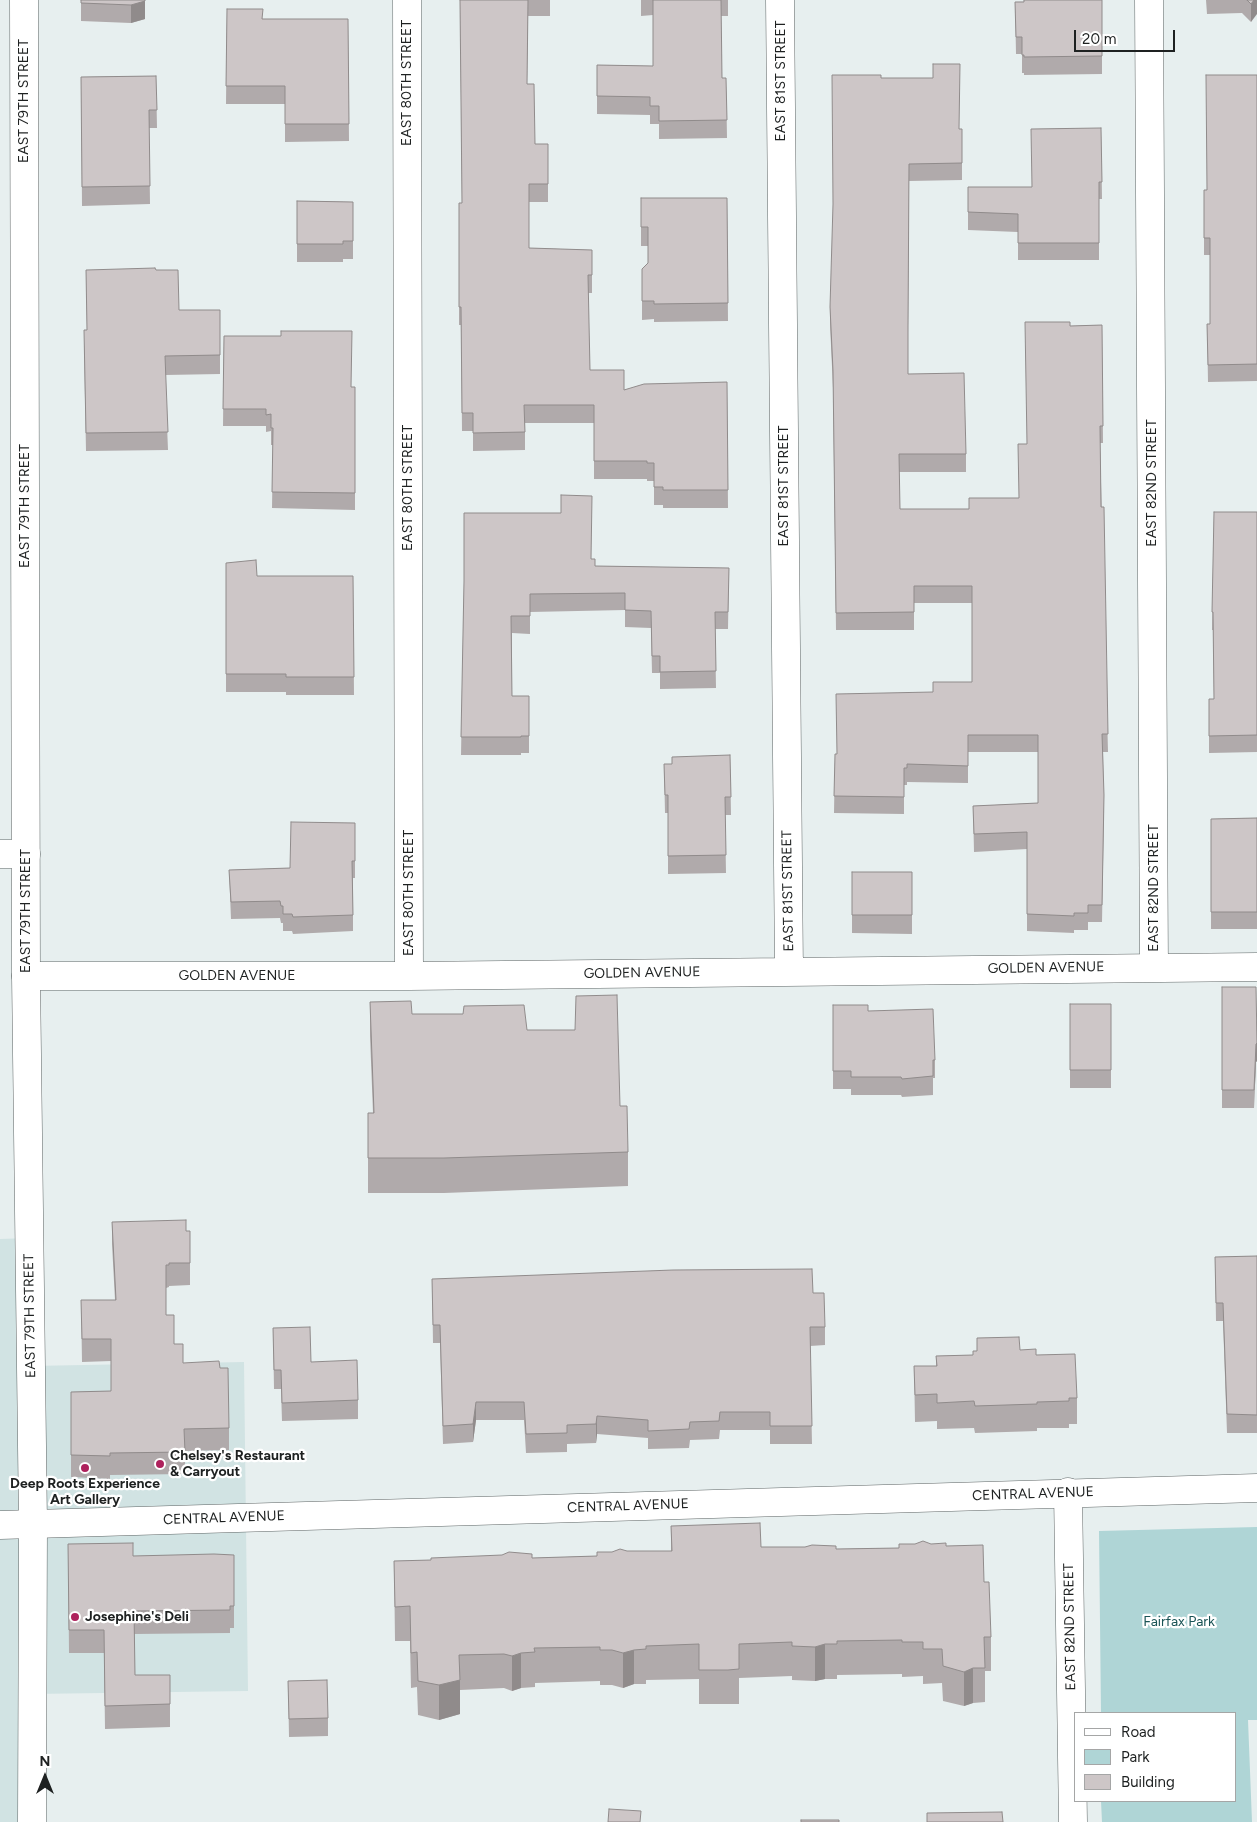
<!DOCTYPE html>
<html>
<head>
<meta charset="utf-8">
<style>
  body { margin:0 }
  #map { position:relative; width:1257px; height:1822px; overflow:hidden; background:#e7efef; font-family:Figtree,sans-serif }
  canvas { display:block }
  .legend { position:absolute; left:1074px; top:1712px; width:162px; height:90px; box-sizing:border-box; background:#fff; border:1px solid #a5a6a6; margin:0; padding:6px 9px; list-style:none; font-size:15px; color:#1e2121 }
  .legend li { display:flex; align-items:center; gap:10px; height:25px }
  .legend b { width:25px; border:1px solid #a5a6a6 }
  .north { position:absolute; left:20px; top:1752px; width:50px; height:50px; -webkit-text-stroke:4px #fff; paint-order:stroke; rotate:0deg; font-size:14px; font-weight:700; line-height:20px; text-align:center; color:#1e2121 }
  .north::after { content:''; display:block; margin:auto; width:18px; height:22px; background:#1e2121; clip-path:polygon(50% 0,100% 100%,50% 72%,0 100%) }
  .scale { position:absolute; left:1074px; top:30px; width:101px; height:22px; box-sizing:border-box; border:2px solid #1e2121; border-top:0; padding-left:6px; font-size:15px; line-height:18px; white-space:nowrap; color:#1e2121; -webkit-text-stroke:4px #fff; paint-order:stroke }
</style>
</head>
<body>
<div id="map">
<canvas width="1257" height="1822"></canvas>
<ul class="legend">
<li><b style="height:6px;background:#fff"></b>Road</li>
<li><b style="height:14px;background:#afd5d6"></b>Park</li>
<li><b style="height:14px;background:#cdc6c7"></b>Building</li>
</ul>
<div class="north">N</div>
<div class="scale">20 m</div>
</div>
<script>
const ctx = document.querySelector('canvas').getContext('2d');
ctx.lineJoin = 'round';
function fill(path, color) { ctx.fillStyle = color; ctx.fill(path, 'evenodd'); }
const shape = rows => new Path2D(rows.map(r => 'M' + r).join(''));
function trace(path, color, width, dash) { ctx.strokeStyle = color; ctx.lineWidth = width; ctx.lineCap = dash ? 'butt' : 'round'; ctx.setLineDash(dash || []); ctx.stroke(path); }
function write(font, color, halo, rows, align = 'center') {
  ctx.font = font + ' Figtree,sans-serif'; ctx.lineWidth = 4.5; ctx.setLineDash([]); ctx.textBaseline = 'middle'; ctx.strokeStyle = halo; ctx.fillStyle = color; for (const [text, x, y, turn = 0] of rows) {
    ctx.save(); ctx.translate(x, y); ctx.rotate((+turn || 0) * Math.PI / 180); ctx.textAlign = isNaN(turn) ? turn : align; if (halo) ctx.strokeText(text, 0, 0); ctx.fillText(text, 0, 0); ctx.restore();
  }
}
fill(shape([
  [29,1238,31,1366,244,1362,248,1691,32,1694,32,1822,0,1822,0,1239]
]), '#d1e3e3');
fill(shape([
  [1257,1527,1257,1720,1248,1720,1252,1822,1102,1822,1101,1801,1236,1801,1236,1713,1101,1713,1099,1531]
]), '#afd5d6');
const minor = shape([
  [407,0,409,976],
  [780,0,789,971],
  [1149,0,1154,967],
  [0,854,26,854],
  [26,976,409,976,1257,967],
  [1068,1492,1073,1822]
]);
const tertiary = shape([
  [0,1525,1257,1488]
]);
const secondary = shape([
  [24,0,26,976,33,1524,32,1822]
]);
trace(minor, '#5f6666', 29);
trace(tertiary, '#5f6666', 29);
trace(secondary, '#5f6666', 29);
trace(minor, '#fff', 28);
trace(tertiary, '#fff', 28);
trace(secondary, '#fff', 28);
fill(shape([
  [81,0,145,0,145,19,131,23,81,21],
  [460,0,550,0,550,16,528,16,527,84,535,144,548,144,548,202,529,202,529,248,592,250,592,293,588,293,590,370,624,390,727,382,728,508,663,508,663,505,654,505,654,481,647,481,647,479,594,479,594,423,525,423,525,450,473,451,473,431,462,431,461,325,459,325,459,203,462,203],
  [641,0,728,0,728,16,721,16,722,78,726,78,727,138,659,139,659,124,650,124,650,115,597,114,597,65,653,66,653,15,641,16],
  [1102,0,1102,74,1024,75,1024,73,1022,73,1022,54,1016,54,1015,2],
  [1206,0,1257,0,1251,22,1242,13,1207,14],
  [227,9,263,19,348,19,349,141,285,142,285,104,226,104],
  [1257,75,1257,381,1208,382,1207,324,1210,324,1210,255,1204,255,1204,190,1207,190],
  [156,76,157,128,149,128,150,204,82,206,81,77],
  [881,78,959,129,962,129,962,180,909,181,908,333,908,374,966,454,966,472,899,472,900,509,969,509,1019,498,1027,444,1070,326,1102,325,1103,443,1100,443,1108,752,1103,752,1104,812,1102,922,1088,922,1088,930,1074,930,1074,933,1027,931,1027,849,974,852,973,806,1038,803,1038,752,968,752,968,783,907,782,907,785,904,785,904,814,834,813,835,754,837,754,933,692,972,682,972,603,914,603,914,630,836,630,833,388,830,324,830,307],
  [1101,128,1102,199,1099,199,1099,260,1018,260,1018,232,968,230,968,187,1032,187],
  [641,198,727,198,728,321,654,322,654,319,642,320,642,269,648,263,648,246,641,246],
  [297,201,353,202,353,259,343,259,343,262,297,262],
  [86,270,156,270,179,310,220,310,220,374,165,375,168,450,86,451,84,348,87,330],
  [224,336,351,387,355,387,355,510,272,508,273,445,271,445,271,431,266,432,266,426,223,426],
  [1214,512,1257,512,1257,752,1209,753,1209,699,1214,699,1213,630,1212,630],
  [591,559,595,566,729,568,728,629,715,629,716,688,660,689,660,673,652,673,651,628,625,627,625,610,530,612,530,634,512,633,512,696,529,696,529,753,521,753,521,755,461,755,464,587],
  [226,563,257,576,353,576,354,695,286,695,286,692,226,692],
  [730,755,731,815,725,815,726,873,668,874,668,813,665,813,664,764,672,764],
  [1257,818,1257,929,1211,929,1211,819],
  [355,823,355,878,353,878,353,931,293,934,292,931,283,931,283,923,281,923,280,918,231,919,229,870,290,868],
  [852,872,912,872,912,934,852,933],
  [1222,987,1257,1022,1257,1061,1256,1062,1254,1108,1222,1108],
  [370,1002,412,1014,527,1030,620,1106,628,1152,628,1186,444,1193,368,1193,368,1113,373,1113,370,1036],
  [1070,1004,1111,1004,1111,1088,1070,1088],
  [833,1005,868,1011,935,1060,935,1078,933,1078,933,1095,902,1097,901,1095,851,1095,851,1089,833,1089],
  [112,1222,186,1231,190,1231,190,1285,169,1286,169,1287,166,1288,166,1315,174,1344,183,1363,220,1368,229,1428,229,1450,185,1451,185,1474,110,1475,110,1479,71,1477,71,1392,111,1391,111,1361,82,1362,81,1300,115,1300,112,1244],
  [1257,1256,1257,1433,1227,1433,1223,1321,1216,1321,1215,1257],
  [432,1279,813,1293,825,1327,825,1345,810,1346,812,1444,770,1444,770,1430,720,1430,719,1439,690,1440,689,1448,648,1449,648,1438,597,1434,596,1443,567,1444,567,1452,526,1453,524,1420,476,1420,473,1442,443,1444,440,1343,433,1343],
  [273,1328,311,1362,358,1400,358,1419,282,1421,281,1389,274,1389],
  [1020,1350,1036,1355,1077,1398,1077,1424,1069,1424,1069,1428,1037,1428,1037,1431,975,1433,974,1428,937,1429,937,1421,915,1422,914,1366,936,1366,936,1356,973,1355],
  [671,1526,761,1547,836,1549,899,1548,931,1544,946,1546,984,1582,991,1637,991,1671,985,1671,985,1702,973,1703,964,1706,943,1701,942,1683,923,1684,923,1676,902,1677,902,1674,837,1675,837,1679,825,1679,815,1681,792,1680,792,1676,739,1678,739,1704,699,1704,699,1679,646,1680,646,1684,634,1684,623,1688,612,1685,600,1685,600,1681,535,1683,535,1687,521,1688,512,1691,504,1688,460,1690,460,1714,439,1720,418,1715,417,1687,411,1688,410,1641,395,1641,394,1561,532,1558,597,1556,627,1551,671,1551],
  [68,1544,133,1556,234,1555,234,1628,230,1628,230,1633,134,1634,135,1675,170,1675,170,1727,105,1729,104,1653,69,1653],
  [288,1681,328,1718,328,1736,289,1737]
]), '#b0aaab');
fill(shape([
  [1254,0,1257,0,1257,14,1251,22,1251,4],
  [145,1,145,19,131,23,131,5],
  [1257,1043,1257,1061,1256,1062,1254,1108,1256,1044],
  [476,1402,476,1420,473,1442,473,1424],
  [597,1416,597,1434,596,1443,596,1424],
  [825,1644,825,1679,815,1681,815,1647],
  [634,1650,634,1684,623,1688,623,1653],
  [521,1653,521,1688,512,1691,512,1656],
  [973,1668,973,1703,964,1706,964,1672],
  [460,1680,460,1714,439,1720,439,1685]
]), '#908b8b');
const building = shape([
  [81,0,145,0,145,1,131,5,81,3,81,0],
  [460,0,528,0,527,84,534,84,535,144,548,144,548,184,529,184,529,248,592,250,592,275,588,275,590,370,624,370,624,390,644,384,727,382,728,490,663,490,663,487,654,487,654,463,647,463,647,461,594,461,594,405,524,405,525,432,473,433,473,413,462,413,461,307,459,307,459,203,462,203,460,0],
  [653,0,721,0,722,78,726,78,727,120,659,121,659,106,650,106,650,97,597,96,597,65,653,66,653,0],
  [1024,0,1102,0,1102,56,1024,57,1024,55,1022,55,1022,37,1016,37,1015,2,1024,2,1024,0],
  [1247,0,1254,0,1251,4,1247,0],
  [227,9,263,9,262,19,348,19,349,124,285,124,285,86,226,86,227,9],
  [933,64,960,64,959,129,962,129,962,163,909,164,908,327,908,374,964,373,966,454,899,454,900,509,969,509,969,498,1019,498,1018,444,1027,444,1025,322,1070,322,1070,326,1102,325,1103,426,1100,426,1101,507,1104,507,1108,734,1102,734,1104,795,1102,905,1088,905,1088,913,1074,913,1074,916,1027,914,1027,832,974,834,973,806,1038,803,1038,735,968,735,968,766,907,764,907,768,904,768,904,797,834,796,835,754,837,754,836,694,933,692,933,682,972,682,972,586,914,586,914,612,836,613,833,371,830,307,833,204,832,75,881,75,881,78,933,78,933,64],
  [1206,75,1257,75,1257,364,1208,365,1207,324,1210,324,1210,238,1204,238,1204,190,1207,190,1206,75],
  [156,76,157,110,149,110,150,186,82,187,81,77,156,76],
  [1101,128,1102,182,1099,182,1099,243,1018,243,1018,214,968,212,968,187,1032,187,1031,129,1101,128],
  [641,198,727,198,728,303,654,304,654,301,642,301,642,269,648,263,648,227,641,227,641,198],
  [297,201,353,202,353,241,343,241,343,244,297,244,297,201],
  [155,268,156,270,178,270,179,310,220,310,220,355,165,356,168,432,86,433,84,330,87,330,86,270,155,268],
  [281,331,352,331,351,387,355,387,355,493,272,492,273,428,271,428,271,414,266,415,266,409,223,409,224,336,281,336,281,331],
  [561,495,592,496,591,559,595,559,595,566,729,568,728,612,715,612,716,671,660,672,660,656,652,656,651,611,625,610,625,593,530,594,530,616,511,616,512,696,529,696,529,736,521,736,521,737,461,737,464,581,464,513,561,513,561,495],
  [1214,512,1257,512,1257,735,1209,736,1209,699,1214,699,1213,612,1212,612,1214,512],
  [256,560,257,576,353,576,354,677,286,677,286,674,226,674,226,563,256,560],
  [730,755,731,797,725,797,726,855,668,856,668,795,665,795,664,764,672,764,672,757,730,755],
  [1257,818,1257,912,1211,912,1211,819,1257,818],
  [291,822,355,823,355,861,352,861,353,915,293,917,292,914,283,914,283,906,281,906,280,901,231,902,229,870,290,868,291,822],
  [852,872,912,872,912,915,852,915,852,872],
  [1222,987,1256,987,1257,1043,1256,1044,1254,1090,1222,1090,1222,987],
  [617,995,620,1106,627,1106,628,1152,444,1158,368,1158,368,1113,374,1113,370,1002,411,1001,412,1014,463,1014,464,1006,524,1005,527,1030,575,1030,576,996,617,995],
  [1070,1004,1111,1004,1111,1070,1070,1070,1070,1004],
  [833,1005,868,1005,868,1011,933,1009,935,1060,933,1060,933,1076,902,1079,901,1077,851,1077,851,1071,833,1071,833,1005],
  [186,1220,186,1231,190,1231,190,1263,169,1263,169,1265,166,1265,166,1315,174,1315,174,1344,183,1344,183,1363,219,1361,220,1368,228,1368,229,1428,184,1429,185,1452,110,1453,110,1456,71,1455,71,1392,111,1391,111,1339,82,1339,81,1300,116,1300,112,1222,186,1220],
  [1257,1256,1257,1415,1227,1414,1223,1303,1216,1303,1215,1257,1257,1256],
  [812,1269,813,1293,824,1293,825,1327,810,1327,812,1426,770,1426,770,1412,720,1412,719,1421,690,1422,689,1429,648,1431,648,1420,597,1416,596,1424,567,1425,567,1433,526,1434,524,1402,476,1402,473,1424,443,1426,440,1325,433,1325,432,1279,673,1270,812,1269],
  [310,1327,311,1362,357,1360,358,1400,282,1403,281,1370,274,1370,273,1328,310,1327],
  [1019,1337,1020,1350,1036,1349,1036,1355,1075,1354,1077,1398,1069,1398,1069,1401,1037,1402,1037,1404,975,1406,974,1401,937,1403,937,1394,915,1395,914,1366,937,1366,936,1356,973,1355,973,1351,977,1351,977,1338,1019,1337],
  [760,1523,761,1547,805,1547,812,1545,836,1546,836,1549,899,1548,899,1544,915,1544,923,1541,931,1544,946,1543,946,1546,983,1545,984,1582,989,1582,991,1637,984,1637,985,1668,973,1668,964,1672,943,1666,942,1649,923,1649,923,1642,902,1642,902,1640,837,1641,837,1644,825,1644,815,1647,792,1646,792,1642,739,1644,739,1669,728,1670,699,1670,699,1644,646,1646,646,1649,634,1650,623,1653,612,1650,600,1650,600,1647,534,1648,535,1652,521,1653,512,1656,504,1654,459,1655,460,1680,439,1685,418,1681,417,1652,411,1653,410,1606,395,1607,394,1561,431,1560,431,1558,502,1555,509,1552,532,1554,532,1558,597,1556,597,1552,612,1552,620,1549,627,1551,672,1551,671,1526,760,1523],
  [133,1543,133,1556,214,1554,234,1555,234,1606,230,1606,230,1610,134,1611,135,1675,170,1675,170,1704,105,1706,104,1630,69,1630,68,1544,133,1543],
  [327,1680,328,1718,289,1719,288,1681,327,1680],
  [609,1809,641,1811,640,1822,608,1822,609,1809],
  [1002,1812,1003,1822,927,1822,927,1813,1002,1812],
  [801,1820,839,1820,839,1822,801,1822,801,1820]
]);
fill(building, '#cdc6c7');
trace(building, '#908b8b', 1);
for (const [x, y, r, color] of [
  [160,1464,5,"#ae215c"],
  [85,1468,5,"#ae215c"],
  [75,1617,5,"#ae215c"]
]) { const dot = new Path2D(); dot.arc(x, y, r, 0, 2 * Math.PI); ctx.fillStyle = color; ctx.fill(dot); trace(dot, '#fff', 2); }
write('14px', '#1e2121', '#fff', [
  ["EAST 81ST STREET",781,81,-90],
  ["EAST 80TH STREET",407,83,-90],
  ["EAST 79TH STREET",24,101,-90],
  ["EAST 82ND STREET",1152,483,-90],
  ["EAST 81ST STREET",784,486,-90],
  ["EAST 80TH STREET",408,488,-90],
  ["EAST 79TH STREET",25,506,-90],
  ["EAST 82ND STREET",1154,888,-90],
  ["EAST 81ST STREET",788,891,-91],
  ["EAST 80TH STREET",409,893,-90],
  ["EAST 79TH STREET",26,911,-90],
  ["GOLDEN AVENUE",1046,968,-1],
  ["GOLDEN AVENUE",642,973,-1],
  ["GOLDEN AVENUE",237,976],
  ["EAST 79TH STREET",30,1316,-91],
  ["CENTRAL AVENUE",1033,1494,-2],
  ["CENTRAL AVENUE",628,1506,-2],
  ["CENTRAL AVENUE",224,1518,-2],
  ["EAST 82ND STREET",1070,1627,-91]
]);
write('bold 14px', '#1e2121', '#fff', [
  ["Chelsey's Restaurant",170,1456],
  ["& Carryout",170,1472],
  ["Deep Roots Experience",85,1484,"center"],
  ["Art Gallery",85,1500,"center"],
  ["Josephine's Deli",85,1617]
], 'left');
write('14px', '#1a5456', '#fff', [
  ["Fairfax Park",1179,1622]
]);
</script>
</body>
</html>
